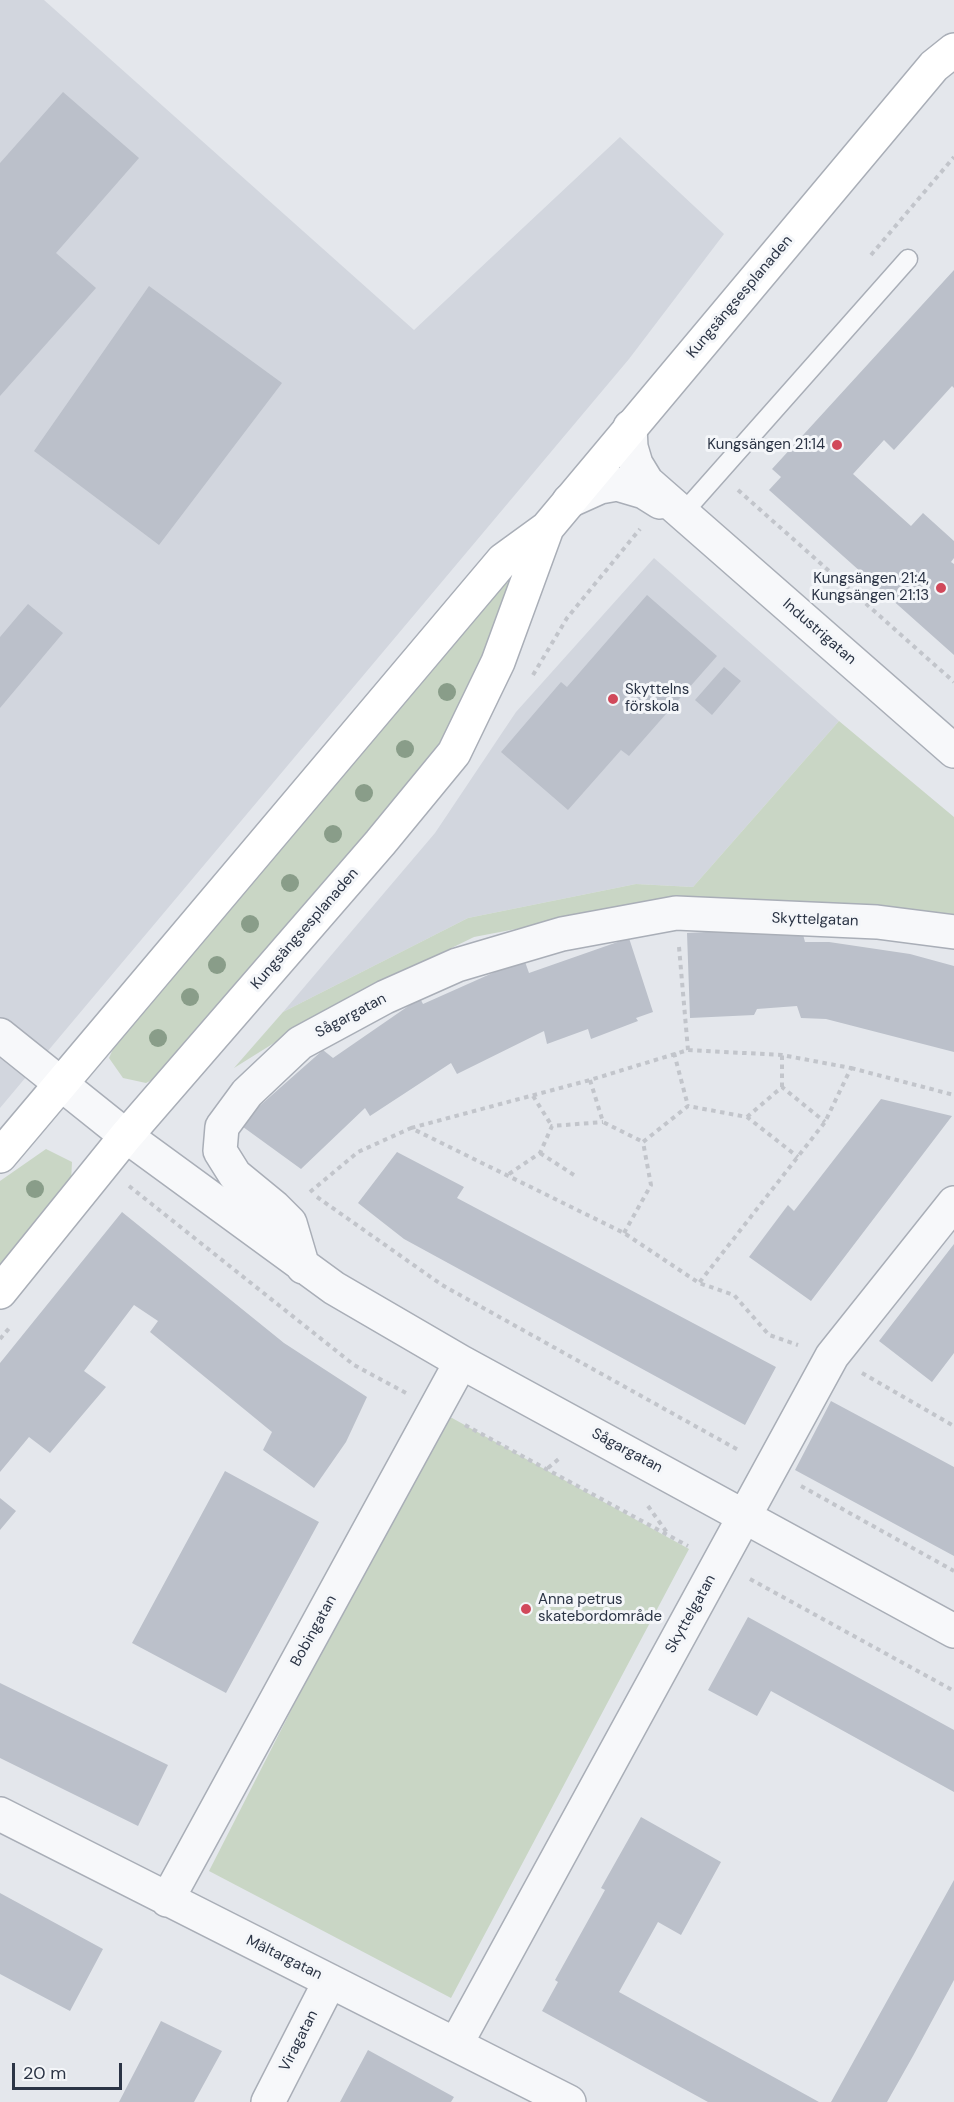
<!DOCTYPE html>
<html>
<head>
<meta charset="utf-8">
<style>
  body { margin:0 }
  #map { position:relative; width:954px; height:2102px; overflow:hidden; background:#e4e7ec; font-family:"DM Sans",sans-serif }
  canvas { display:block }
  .scale { position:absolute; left:12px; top:2063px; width:110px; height:27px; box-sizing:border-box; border:3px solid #2b3445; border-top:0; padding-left:8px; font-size:18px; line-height:21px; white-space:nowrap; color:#2b3445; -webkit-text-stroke:4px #f4f6f9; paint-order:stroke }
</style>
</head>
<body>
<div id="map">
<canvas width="954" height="2102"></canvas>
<div class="scale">20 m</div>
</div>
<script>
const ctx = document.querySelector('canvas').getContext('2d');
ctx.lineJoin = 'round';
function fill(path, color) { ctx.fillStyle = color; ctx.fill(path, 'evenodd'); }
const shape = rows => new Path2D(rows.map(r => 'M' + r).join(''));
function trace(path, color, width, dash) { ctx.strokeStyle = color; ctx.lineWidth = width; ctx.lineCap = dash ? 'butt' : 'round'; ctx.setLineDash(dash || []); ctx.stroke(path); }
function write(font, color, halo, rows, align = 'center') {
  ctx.font = font + ' "DM Sans",sans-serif'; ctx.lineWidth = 6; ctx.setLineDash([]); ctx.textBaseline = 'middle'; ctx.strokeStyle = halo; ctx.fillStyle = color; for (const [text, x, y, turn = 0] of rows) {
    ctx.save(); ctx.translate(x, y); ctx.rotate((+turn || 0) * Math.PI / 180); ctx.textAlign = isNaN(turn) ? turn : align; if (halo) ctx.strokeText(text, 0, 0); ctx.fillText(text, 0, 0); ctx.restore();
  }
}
fill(shape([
  [0,0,44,0,414,330,620,137,724,234,629,359,0,1108],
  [654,558,839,721,693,887,636,884,468,918,283,1012,435,833,516,712]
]), '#d2d6de');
fill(shape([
  [502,579,512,585,446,752,171,1070,146,1083,123,1078,109,1058,118,1038],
  [839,721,954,817,954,943,636,906,474,937,335,1005,234,1068,283,1012,468,918,636,884,693,887],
  [46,1149,72,1162,71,1182,0,1268,0,1181],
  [443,1413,689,1549,451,1998,209,1871]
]), '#c9d6c5');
fill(shape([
  [63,92,139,158,56,253,96,288,0,396,0,163],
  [954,270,954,388,952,386,894,450,884,440,853,474,911,526,923,513,954,541,954,558,951,562,954,564,954,655,769,490,781,477,772,469],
  [149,286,282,383,159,545,34,451],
  [647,595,717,656,629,756,621,750,568,810,501,752,561,682,567,687],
  [28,604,63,633,0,708,0,637],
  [724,667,741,681,712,715,695,700],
  [801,927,805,942,829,942,910,954,954,966,954,1052,826,1019,801,1018,797,1006,757,1009,754,1015,690,1018,687,933],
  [629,938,653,1012,636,1018,638,1021,591,1039,588,1029,547,1044,544,1031,457,1074,451,1063,370,1116,365,1108,301,1169,239,1124,323,1050,333,1058,420,998,423,1004,524,959,529,973],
  [881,1099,952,1116,811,1301,749,1257,788,1205,794,1211],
  [397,1152,464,1187,457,1198,776,1367,745,1425,404,1239,358,1203],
  [122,1212,284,1343,367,1397,346,1442,314,1488,263,1450,272,1432,150,1332,158,1321,134,1305,84,1371,106,1387,50,1453,29,1437,0,1472,0,1363],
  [954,1244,954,1353,932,1382,879,1341],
  [831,1401,954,1467,954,1556,795,1470],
  [225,1471,319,1522,226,1693,132,1643],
  [0,1498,16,1511,0,1530],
  [748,1617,954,1730,954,1792,771,1691,757,1716,708,1690],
  [0,1683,168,1765,138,1826,0,1758],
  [641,1817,721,1862,681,1935,658,1922,619,1992,819,2102,708,2102,542,2011,558,1982,555,1980,605,1890,601,1888],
  [954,1880,954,1980,913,2056,887,2102,831,2102],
  [0,1893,103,1949,70,2011,0,1974],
  [161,2021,222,2051,194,2102,119,2102],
  [368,2050,454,2097,451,2102,340,2102]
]), '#bbc0ca');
const lane = shape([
  [683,513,908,259]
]);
const street = shape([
  [630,427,631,447,636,464,647,482,954,751],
  [569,501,600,487,617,484,644,492,660,502],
  [0,1035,126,1136,334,1288,461,1362,954,1631],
  [303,1267,290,1223,274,1207,235,1175,220,1151,222,1127,247,1093,300,1043,385,997,457,965,562,934,676,913,877,922,954,932],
  [0,1814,569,2102],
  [167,1900,461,1362],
  [456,2044,832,1356,954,1203],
  [268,2102,330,1981]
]);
const secondary = shape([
  [0,1156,503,560,547,528,934,66,954,50],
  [0,1292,126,1136,380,843,454,753,498,662,547,528]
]);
trace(lane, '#a9aeb7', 21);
trace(street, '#a9aeb7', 36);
trace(secondary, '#a9aeb7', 36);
trace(shape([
  [871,255,954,157],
  [738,490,954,682],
  [533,675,567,618,640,529],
  [679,947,688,1050],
  [674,1053,688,1106],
  [851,1068,954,1095],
  [590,1080,603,1122,643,1142],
  [782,1087,782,1055],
  [533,1096,552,1126],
  [747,1117,782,1087,825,1122],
  [411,1128,590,1080,688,1050,782,1055,851,1068,825,1122,699,1283],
  [540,1153,577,1177],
  [509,1174,540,1153,552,1126,603,1122],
  [129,1186,354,1365,406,1393],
  [310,1192,358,1152,411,1128,624,1233,699,1283,734,1295,769,1335,798,1345],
  [317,1197,442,1285,740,1451],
  [624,1233,651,1185,643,1142,688,1106,747,1117,798,1157],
  [0,1339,11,1326],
  [862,1373,954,1426],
  [465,1425,688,1546],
  [548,1468,561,1457],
  [801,1486,954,1571],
  [648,1506,668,1534],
  [750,1579,954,1691]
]), '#c2c5cb', 4, [4.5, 4.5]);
trace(lane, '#f7f8fa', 18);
trace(street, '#f7f8fa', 33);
trace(secondary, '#fff', 33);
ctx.fillStyle = '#899d89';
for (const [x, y] of [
  [447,692],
  [405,749],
  [364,793],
  [333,834],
  [290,883],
  [250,924],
  [217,965],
  [190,997],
  [158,1038],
  [35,1189]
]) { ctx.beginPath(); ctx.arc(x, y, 9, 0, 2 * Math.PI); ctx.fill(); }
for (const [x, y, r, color] of [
  [837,445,6,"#d1495b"],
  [941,588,6,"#d1495b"],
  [613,699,6,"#d1495b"],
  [526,1609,6,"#d1495b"]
]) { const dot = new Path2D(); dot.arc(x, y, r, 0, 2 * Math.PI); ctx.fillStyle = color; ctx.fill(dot); trace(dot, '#f4f6f9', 2); }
write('15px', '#2b3445', '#f4f6f9', [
  ["Kungsängsesplanaden",740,297,-50],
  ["Industrigatan",819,632,41],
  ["Skyttelgatan",815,920,2],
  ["Kungsängsesplanaden",305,929,-49],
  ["Sågargatan",351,1016,-28],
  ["Sågargatan",627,1451,28],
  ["Skyttelgatan",691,1614,-61],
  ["Bobingatan",314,1631,-61],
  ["Mältargatan",284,1958,26],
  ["Viragatan",299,2041,-63]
]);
write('15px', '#2b3445', '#f4f6f9', [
  ["Kungsängen 21:14",825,445],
  ["Kungsängen 21:4,",929,579],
  ["Kungsängen 21:13",929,596],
  ["Skyttelns",625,690,"left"],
  ["förskola",625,707,"left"],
  ["Anna petrus",538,1600,"left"],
  ["skatebordområde",538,1617,"left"]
], 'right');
</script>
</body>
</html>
